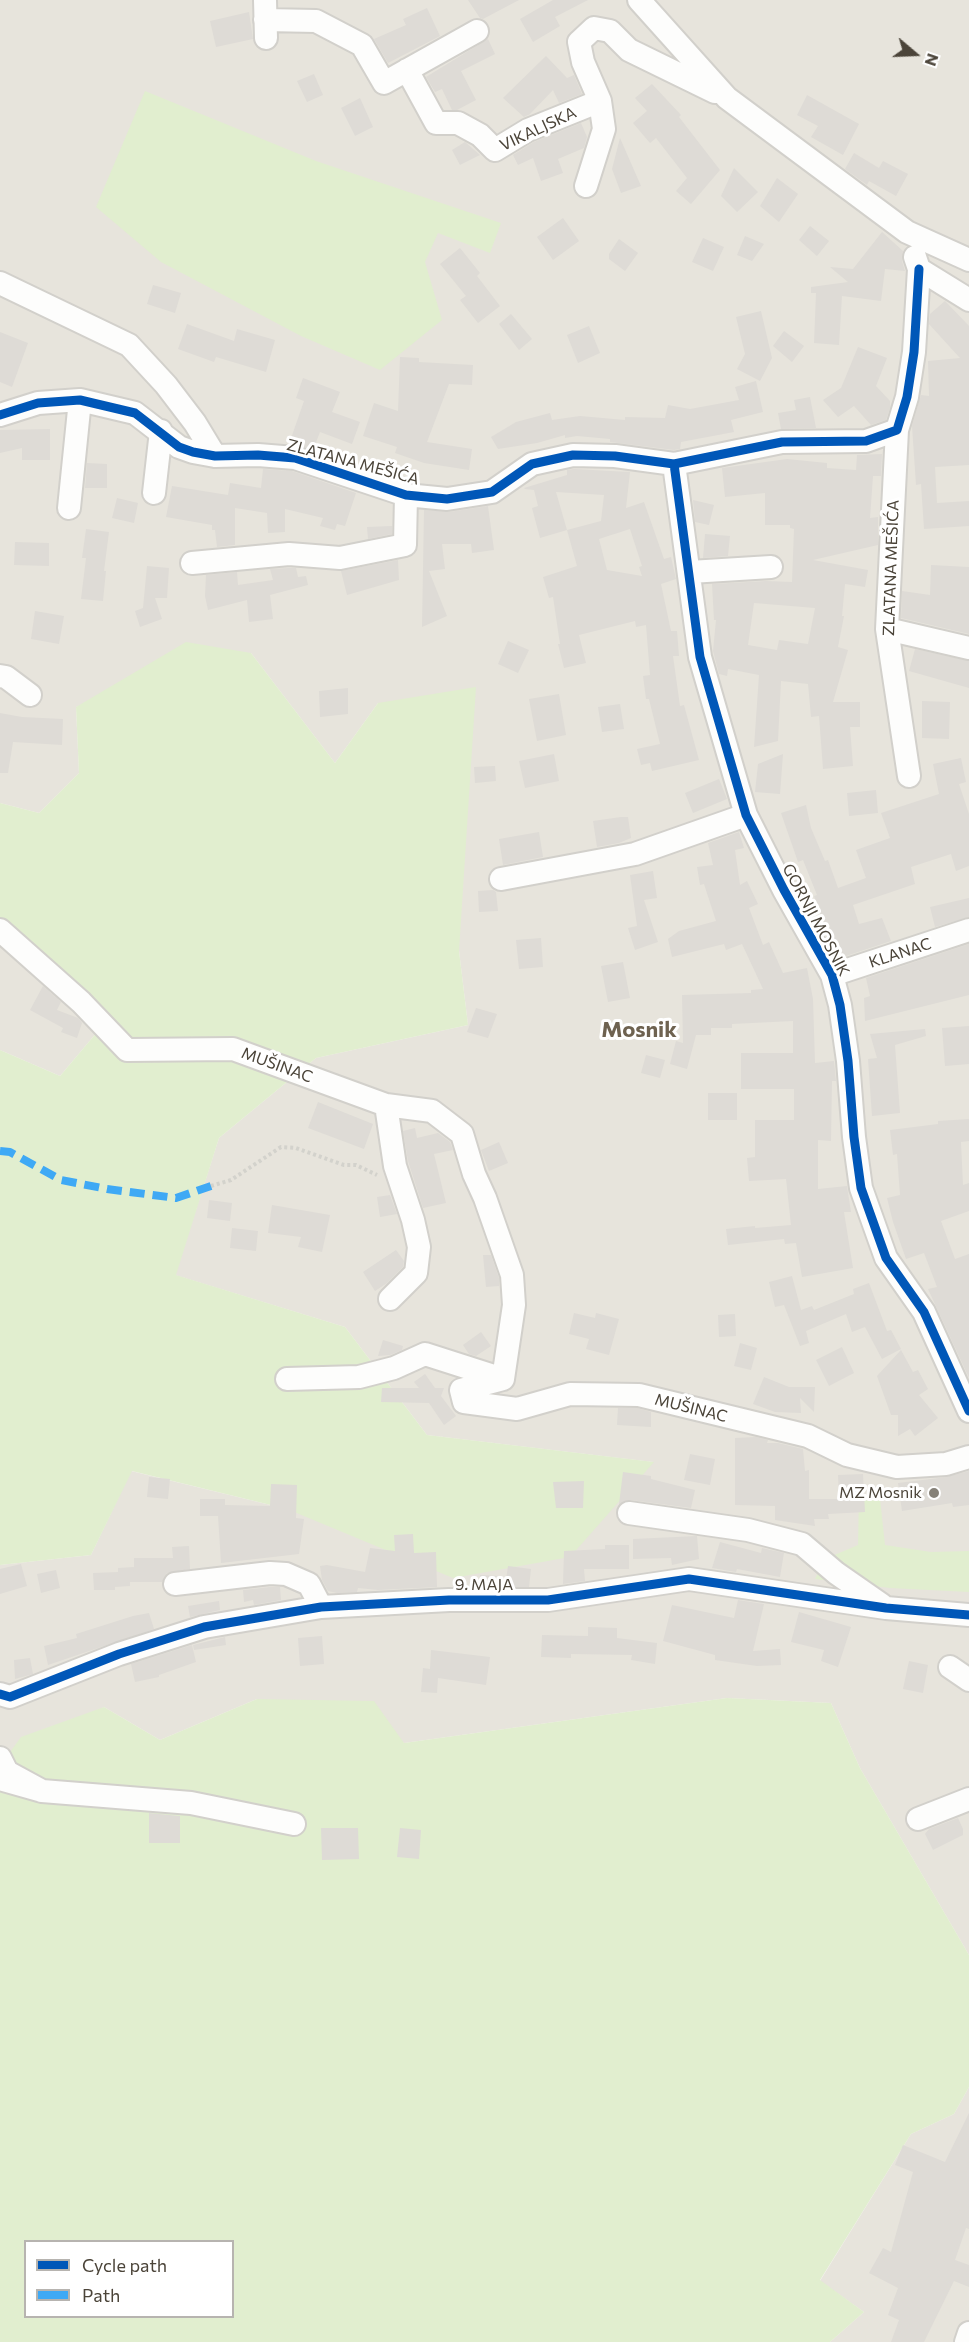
<!DOCTYPE html>
<html>
<head>
<meta charset="utf-8">
<style>
  body { margin:0 }
  #map { position:relative; width:969px; height:2342px; overflow:hidden; background:#f4f2ee; font-family:Commissioner,sans-serif }
  canvas { display:block }
  .legend { position:absolute; left:24px; top:2240px; width:210px; height:78px; box-sizing:border-box; background:#fff; border:2px solid #b7b4b0; margin:0; padding:8px 10px; list-style:none; font-size:18px; color:#4b4439 }
  .legend li { display:flex; align-items:center; gap:12px; height:30px }
  .legend b { width:30px; border:2px solid #b7b4b0 }
  .north { position:absolute; left:885px; top:24px; width:60px; height:60px; -webkit-text-stroke:4px #fff; paint-order:stroke; rotate:109deg; font-size:16px; font-weight:700; line-height:24px; text-align:center; color:#4b4439 }
  .north::after { content:''; display:block; margin:auto; width:21px; height:27px; background:#4b4439; clip-path:polygon(50% 0,100% 100%,50% 72%,0 100%) }
</style>
</head>
<body>
<div id="map">
<canvas width="969" height="2342"></canvas>
<ul class="legend">
<li><b style="height:8px;background:#0057b8"></b>Cycle path</li>
<li><b style="height:8px;background:#3fa9f5"></b>Path</li>
</ul>
<div class="north">N</div>
</div>
<script>
const ctx = document.querySelector('canvas').getContext('2d');
ctx.lineJoin = 'round';
function fill(path, color) { ctx.fillStyle = color; ctx.fill(path, 'evenodd'); }
const shape = rows => new Path2D(rows.map(r => 'M' + r).join(''));
function trace(path, color, width, dash) { ctx.strokeStyle = color; ctx.lineWidth = width; ctx.lineCap = dash ? 'butt' : 'round'; ctx.setLineDash(dash || []); ctx.stroke(path); }
function write(font, color, halo, rows, align = 'center') {
  ctx.font = font + ' Commissioner,sans-serif'; ctx.lineWidth = 6; ctx.setLineDash([]); ctx.textBaseline = 'middle'; ctx.strokeStyle = halo; ctx.fillStyle = color; for (const [text, x, y, turn = 0] of rows) {
    ctx.save(); ctx.translate(x, y); ctx.rotate((+turn || 0) * Math.PI / 180); ctx.textAlign = isNaN(turn) ? turn : align; if (halo) ctx.strokeText(text, 0, 0); ctx.fillText(text, 0, 0); ctx.restore();
  }
}
fill(shape([
  [0,0,969,0,969,1955,860,1768,831,1703,727,1698,404,1743,257,1699,160,1740,104,1707,0,1766,0,1565,91,1555,131,1471,287,1509,653,1462,427,1435,345,1327,175,1275,219,1138,316,1058,468,1025,459,951,378,703,335,763,251,653,76,707,79,773,39,813,0,803],
  [0,918,98,1031,60,1076,0,1050],
  [969,2087,969,2342,830,2342,864,2312,820,2281,911,2134,954,2114]
]), '#e7e4dc');
fill(shape([
  [145,91,316,161,501,223,490,253,438,233,425,262,442,320,380,370,301,336,161,262,96,207],
  [186,642,251,653,335,763,378,703,476,687,459,951,468,1025,316,1058,219,1138,176,1275,345,1327,427,1435,654,1462,570,1557,453,1578,287,1509,132,1471,91,1555,0,1565,0,1050,60,1076,98,1031,0,918,0,803,39,813,79,773,76,707],
  [859,1495,880,1499,885,1545,931,1552,969,1551,969,1592,890,1588,815,1579,825,1559,858,1545],
  [727,1698,831,1703,860,1768,969,1955,969,2087,954,2114,911,2134,820,2280,864,2312,830,2342,0,2342,0,1766,21,1737,104,1707,160,1740,257,1699,374,1701,404,1743],
  [26,2242,232,2242,232,2316,26,2316]
]), '#e1eecf');
fill(shape([
  [468,0,519,0,483,19,480,18],
  [553,0,588,0,555,17,560,26,533,42,520,19],
  [427,8,440,36,388,63,374,39,406,25,403,19],
  [249,12,253,39,216,47,210,21],
  [488,39,495,54,461,71,476,100,457,110,452,110,442,89,435,92,426,77],
  [546,56,567,78,574,75,582,94,559,103,553,90,530,114,524,117,503,98],
  [314,74,323,95,307,102,297,81],
  [652,84,681,115,679,117,720,170,691,204,676,191,687,178,656,138,650,143,633,123,647,111,635,98],
  [807,95,859,124,843,155,811,137,818,126,797,115],
  [360,98,373,127,355,136,341,108],
  [581,123,587,137,584,148,558,159,563,173,541,181,533,158,518,165,513,155,534,142],
  [620,138,641,186,621,193,612,169],
  [465,142,480,155,460,165,452,150],
  [854,153,879,168,883,161,908,174,896,196,869,181,867,185,845,169],
  [734,168,758,192,737,212,721,196],
  [777,178,798,194,779,222,760,206],
  [563,218,579,241,553,260,537,237],
  [810,226,829,241,817,256,799,240],
  [882,232,903,251,902,261,905,271,885,269,881,301,842,296,839,345,814,343,816,293,811,293,811,287,848,282,830,267,853,269],
  [745,236,764,244,752,261,737,255],
  [703,238,724,247,713,271,692,262],
  [619,239,638,253,625,271,609,259,609,254],
  [460,248,480,273,477,276,500,306,478,323,460,300,466,296,440,264],
  [153,285,181,293,175,313,147,304],
  [945,301,969,326,969,465,935,467,937,503,969,501,969,526,924,529,921,484,916,485,912,426,921,395,929,396,928,361,960,358,929,324,930,314],
  [761,311,772,358,760,381,737,369,745,354,736,317],
  [511,314,532,339,519,350,499,324],
  [187,324,234,341,237,329,275,340,266,372,216,357,214,362,178,349],
  [589,326,600,353,578,363,567,335],
  [784,331,804,346,792,362,773,346],
  [0,332,28,343,12,387,0,382],
  [858,347,887,358,876,386,890,401,890,408,886,420,871,425,854,406,838,417,823,400,841,388],
  [400,357,419,358,419,362,473,365,472,385,449,384,427,442,472,449,469,470,424,463,395,453,397,447,363,436,374,403,398,411],
  [303,378,340,392,332,412,360,422,352,444,320,432,313,450,289,444,304,401,296,398],
  [756,381,763,412,731,420,734,432,681,442,680,449,674,450,610,442,610,439,577,436,565,438,565,435,537,443,498,449,491,437,516,422,550,413,552,420,580,416,625,420,625,417,665,418,668,405,690,409,739,400,735,387],
  [810,397,816,428,781,429,778,413,796,410,794,400],
  [50,429,50,460,22,460,22,448,0,453,0,430],
  [882,454,881,476,873,476,870,518,878,517,878,545,813,560,868,570,865,587,845,584,842,616,844,616,838,647,848,650,833,702,860,702,860,727,850,727,853,766,823,769,819,716,811,717,808,684,781,681,778,741,754,747,759,675,728,669,727,676,719,674,713,651,716,620,714,620,712,584,766,581,792,582,794,529,790,528,790,525,765,525,765,493,725,497,722,468,787,459,827,463,827,468,856,470,857,455],
  [754,603,815,608,808,644,779,640,777,650,748,645],
  [87,463,107,464,107,488,85,488],
  [263,469,292,471,356,493,345,526,337,524,335,530,320,526,323,518,285,509,285,532,268,533,267,513,235,508,235,545,217,547,215,530,212,530,212,525,166,517,172,486,228,495,230,483,261,488],
  [574,469,630,472,626,508,644,502,664,559,671,557,676,579,661,584,671,631,677,631,679,656,673,656,680,706,684,705,699,760,652,771,650,763,641,765,637,749,660,744,649,699,646,699,643,676,650,675,646,625,636,627,635,621,579,635,586,663,564,668,558,644,560,644,553,597,549,598,543,577,577,566,567,530,601,521,604,495,556,492,567,530,540,538,532,508,538,506,534,490,525,489,524,488,567,475,567,470],
  [630,529,642,566,639,567,642,576,607,570,599,539],
  [117,498,138,503,134,523,112,518],
  [693,500,714,505,709,525,695,522],
  [488,506,494,550,472,553,471,544,442,544,445,569,429,571,447,616,422,627,424,510,449,512],
  [392,526,392,534,368,539,367,527],
  [86,529,109,532,104,571,106,571,103,601,81,599,86,558,82,558],
  [705,534,730,536,728,556,703,558],
  [15,542,49,543,49,566,14,565],
  [398,560,399,580,347,595,341,571],
  [931,565,969,567,969,634,901,618,902,591,930,595],
  [147,566,169,568,167,598,155,598,162,619,140,627,135,611,143,608],
  [289,568,296,568,298,577,306,576,308,585,270,595,273,619,249,622,247,600,208,610,205,596,206,575,237,572,238,585,273,580,270,569],
  [35,611,64,616,59,644,31,639],
  [508,641,529,650,518,673,498,664],
  [915,649,969,661,969,688,909,671],
  [348,688,348,714,320,717,319,691],
  [559,694,566,735,537,741,529,699],
  [922,701,950,702,949,739,922,738],
  [620,704,624,729,602,732,598,707],
  [0,713,22,717,63,719,62,745,13,742,8,773,0,773],
  [554,754,559,781,525,788,519,761],
  [783,754,780,794,755,792,758,764],
  [961,758,966,782,959,784,969,814,969,866,956,871,951,854,911,867,915,884,853,905,859,924,882,918,891,941,840,958,827,937,828,936,814,896,817,895,803,860,798,862,781,813,806,805,811,828,825,861,828,860,838,888,866,878,856,850,890,838,881,813,939,794,933,764],
  [495,766,496,781,475,783,474,767],
  [719,779,727,799,693,813,685,793],
  [876,790,878,813,849,816,847,793],
  [621,817,628,817,631,838,619,843,597,847,593,821],
  [539,832,543,857,503,865,499,839],
  [739,832,744,848,735,850,740,885,747,881,758,904,749,908,763,945,769,942,783,973,807,968,813,999,815,1063,834,1061,836,1081,832,1081,831,1141,818,1140,818,1189,847,1186,851,1212,844,1212,853,1268,802,1277,796,1243,785,1244,784,1239,728,1245,726,1229,755,1226,755,1228,791,1225,786,1179,749,1181,747,1158,755,1157,755,1120,794,1120,794,1089,741,1089,741,1053,793,1053,793,1021,732,1024,732,1028,711,1028,711,1035,696,1035,687,1069,670,1064,676,1041,683,1043,682,995,751,993,751,990,763,989,742,944,726,950,724,944,672,957,668,939,679,931,716,921,704,884,700,885,697,867,713,865,708,843],
  [653,871,657,898,644,900,658,942,635,950,628,928,637,926,630,875],
  [493,890,496,892,498,911,479,912,478,891],
  [969,898,969,917,935,927,930,907],
  [541,938,543,967,519,969,516,940],
  [969,944,969,995,865,1021,864,998,870,996,866,978],
  [623,962,630,998,608,1002,601,966],
  [43,986,61,1002,57,1010,78,1018,82,1023,77,1038,61,1032,63,1028,30,1010],
  [476,1008,497,1014,488,1038,467,1032],
  [969,1026,969,1064,945,1066,942,1028],
  [925,1029,926,1036,895,1045,900,1113,872,1116,868,1059,877,1058,870,1034],
  [646,1055,665,1060,660,1078,641,1073],
  [708,1093,737,1093,737,1120,708,1120],
  [318,1102,373,1124,364,1149,308,1128],
  [969,1119,969,1141,961,1142,963,1185,969,1183,969,1211,941,1221,955,1259,969,1254,969,1378,928,1289,937,1287,924,1253,906,1259,893,1222,887,1198,900,1195,897,1154,893,1155,890,1130,938,1124,938,1121],
  [415,1128,417,1138,438,1133,450,1142,453,1150,434,1154,446,1203,423,1208,408,1161,403,1131],
  [499,1142,508,1163,489,1171,481,1150],
  [390,1195,397,1214,380,1217,377,1197],
  [209,1200,232,1203,230,1221,207,1218],
  [272,1205,330,1215,322,1252,298,1247,301,1237,268,1233],
  [232,1228,258,1231,256,1251,230,1248],
  [396,1250,404,1261,403,1267,387,1283,375,1291,363,1272],
  [483,1255,491,1255,499,1278,499,1286,486,1287],
  [792,1276,801,1310,812,1306,814,1310,854,1294,853,1289,869,1283,887,1331,891,1330,901,1349,882,1359,865,1327,852,1332,846,1314,806,1331,809,1343,800,1346,784,1305,775,1307,769,1282],
  [574,1313,595,1318,596,1313,619,1319,609,1355,586,1349,589,1339,569,1334],
  [735,1314,736,1336,719,1337,718,1315],
  [481,1332,491,1346,476,1356,469,1354,463,1345],
  [383,1340,403,1346,402,1350,390,1355,378,1356],
  [740,1343,757,1348,751,1370,734,1366],
  [842,1347,854,1373,829,1386,816,1360],
  [901,1350,913,1372,918,1370,928,1389,919,1395,938,1418,915,1436,910,1429,898,1436,898,1415,891,1415,877,1376],
  [425,1374,435,1388,444,1388,441,1396,456,1416,444,1425,429,1403,381,1402,382,1388,419,1388,414,1382],
  [764,1377,789,1387,815,1387,814,1412,800,1398,801,1413,775,1412,753,1404],
  [618,1408,637,1408,651,1412,651,1427,617,1425],
  [756,1437,768,1440,767,1443,778,1443,803,1449,805,1471,809,1470,809,1499,839,1499,838,1475,863,1474,865,1512,828,1514,829,1519,814,1519,815,1526,775,1520,775,1506,735,1505,735,1438],
  [690,1454,715,1459,710,1485,684,1480],
  [969,1471,969,1505,953,1507,952,1503,902,1511,898,1483,947,1477],
  [623,1472,651,1476,651,1479,695,1490,691,1508,631,1500,619,1504],
  [149,1477,170,1479,168,1499,147,1497],
  [584,1481,583,1508,556,1508,553,1482],
  [271,1484,297,1485,296,1518,304,1519,299,1554,221,1563,218,1516,200,1516,200,1499,225,1499,225,1505,270,1506],
  [413,1534,414,1553,436,1552,437,1587,378,1590,358,1588,357,1592,337,1593,328,1591,322,1580,320,1566,327,1565,365,1572,370,1548,395,1551,394,1535],
  [697,1536,699,1559,672,1565,671,1558,633,1559,633,1539],
  [720,1542,761,1553,762,1548,784,1553,780,1577,737,1569,736,1572,712,1568],
  [605,1545,629,1545,629,1569,584,1569,585,1581,563,1584,564,1551,605,1549],
  [189,1546,190,1569,167,1573,162,1582,130,1582,130,1586,115,1587,115,1590,94,1590,93,1573,118,1572,118,1568,134,1567,134,1558,173,1558,172,1547],
  [21,1564,27,1586,0,1594,0,1569],
  [508,1566,531,1569,529,1587,505,1587],
  [56,1570,60,1588,41,1593,37,1574],
  [480,1575,499,1576,498,1587,479,1587],
  [270,1587,280,1587,281,1600,254,1605,253,1600,244,1602,243,1590],
  [738,1600,764,1604,753,1651,780,1649,781,1665,757,1666,715,1660,715,1655,663,1641,672,1605,734,1618],
  [219,1601,220,1610,190,1617,188,1606],
  [799,1612,851,1627,838,1667,821,1661,824,1650,791,1642],
  [149,1613,154,1629,48,1665,44,1646,77,1638,76,1634,133,1616],
  [588,1627,617,1628,617,1638,657,1643,655,1664,631,1660,632,1655,571,1654,571,1658,541,1657,542,1635,588,1636],
  [322,1636,324,1664,300,1666,298,1638],
  [225,1637,226,1645,194,1650,193,1645],
  [192,1645,196,1662,159,1675,159,1677,135,1682,131,1664],
  [431,1650,490,1657,486,1685,438,1678,437,1693,421,1692,423,1668,430,1669],
  [30,1658,33,1674,15,1679,14,1660],
  [909,1661,928,1665,923,1693,903,1689],
  [149,1813,180,1816,180,1843,149,1843],
  [958,1818,963,1829,963,1835,933,1850,925,1834,929,1829],
  [321,1828,358,1828,359,1859,322,1860],
  [400,1828,421,1830,419,1859,397,1857],
  [969,2113,969,2229,966,2228,955,2260,969,2265,969,2287,954,2281,924,2342,891,2342,899,2320,888,2315,898,2288,869,2273,883,2248,891,2252,913,2172,895,2165,903,2145,945,2162]
]), '#dedbd6');
const minor = shape([
  [265,0,266,38],
  [639,0,727,98,907,232,969,260],
  [265,20,316,21,362,45,384,83,477,31],
  [407,70,436,123,458,123,480,135,495,150,528,130,600,101,604,129,586,186],
  [600,101,583,62,579,42,594,28,610,31,629,50,715,92],
  [915,257,919,269,969,300],
  [0,283,129,345,166,385,195,423,215,456],
  [0,415,38,403,80,400,135,413,179,447,193,452,215,456,258,455,295,458,406,495,447,499,492,492,532,464,573,455,615,456,674,464,782,442,866,441,897,430,907,397,914,352,919,269],
  [897,430,887,629,909,776],
  [674,464,700,657,746,815,784,890,832,975,840,1005,848,1061,854,1137,861,1188,886,1258,924,1312,969,1411],
  [154,493,161,431],
  [69,508,80,400],
  [192,563,289,554,340,558,405,545,406,495],
  [690,572,771,567],
  [887,629,969,648],
  [0,676,6,677,30,695],
  [501,879,635,854,746,815],
  [0,930,81,1002,127,1050,233,1049,386,1105,432,1111,462,1134,474,1174,485,1198,512,1275,514,1305,503,1379],
  [832,975,969,930],
  [386,1105,395,1166,413,1220,419,1247,416,1273,390,1299],
  [287,1379,359,1377,394,1368,425,1354,503,1379],
  [503,1379,461,1390,464,1402,517,1409,570,1394,639,1395,808,1436,847,1455,897,1467,946,1464,969,1457],
  [629,1513,748,1530,802,1544,836,1573,882,1605],
  [175,1584,270,1573,286,1574,309,1584,321,1607],
  [950,1667,969,1680],
  [0,1694,10,1697,119,1654,204,1627,321,1607,449,1600,548,1600,689,1579,886,1608,969,1615],
  [0,1758,7,1772,42,1791,0,1779],
  [42,1791,191,1803,294,1824],
  [918,1819,969,1799],
  [966,2342,969,2333]
]);
trace(minor, '#d2d0cb', 26);
trace(shape([
  [211,1186,231,1180,281,1147,296,1148,344,1165,356,1165,377,1175]
]), '#d3d2cc', 4, [3, 3]);
trace(minor, '#fdfdfc', 22);
trace(shape([
  [0,1151,10,1152,61,1180,107,1189,176,1198,211,1186]
]), '#3fa9f5', 8, [15, 8]);
trace(shape([
  [0,415,38,403,80,400,135,413,179,447,193,452,215,456,258,455,295,458,406,495,447,499,492,492,532,464,573,455,615,456,674,464,782,442,866,441,897,430,907,397,914,352,919,269],
  [674,464,700,657,746,815,784,890,832,975,840,1005,848,1061,854,1137,861,1188,886,1258,924,1312,969,1411],
  [0,1694,10,1697,119,1654,204,1627,321,1607,449,1600,548,1600,689,1579,886,1608,969,1615]
]), '#0057b8', 9);
for (const [x, y, r, color] of [
  [934,1493,6,"#868178"]
]) { const dot = new Path2D(); dot.arc(x, y, r, 0, 2 * Math.PI); ctx.fillStyle = color; ctx.fill(dot); trace(dot, '#fff', 2); }
write('16px', '#4b4439', '#fff', [
  ["VIKALJSKA",538,129,-25],
  ["ZLATANA MEŠIĆA",353,462,15],
  ["ZLATANA MEŠIĆA",891,568,-88],
  ["GORNJI MOSNIK",816,920,62],
  ["KLANAC",900,953,-18],
  ["MUŠINAC",277,1065,20],
  ["MUŠINAC",691,1408,14],
  ["9. MAJA",484,1585]
]);
write('16px', '#4b4439', '#fff', [
  ["MZ Mosnik",922,1493]
], 'right');
write('bold 22px', '#6e6250', '#fff', [
  ["Mosnik",639,1030]
]);
</script>
</body>
</html>
